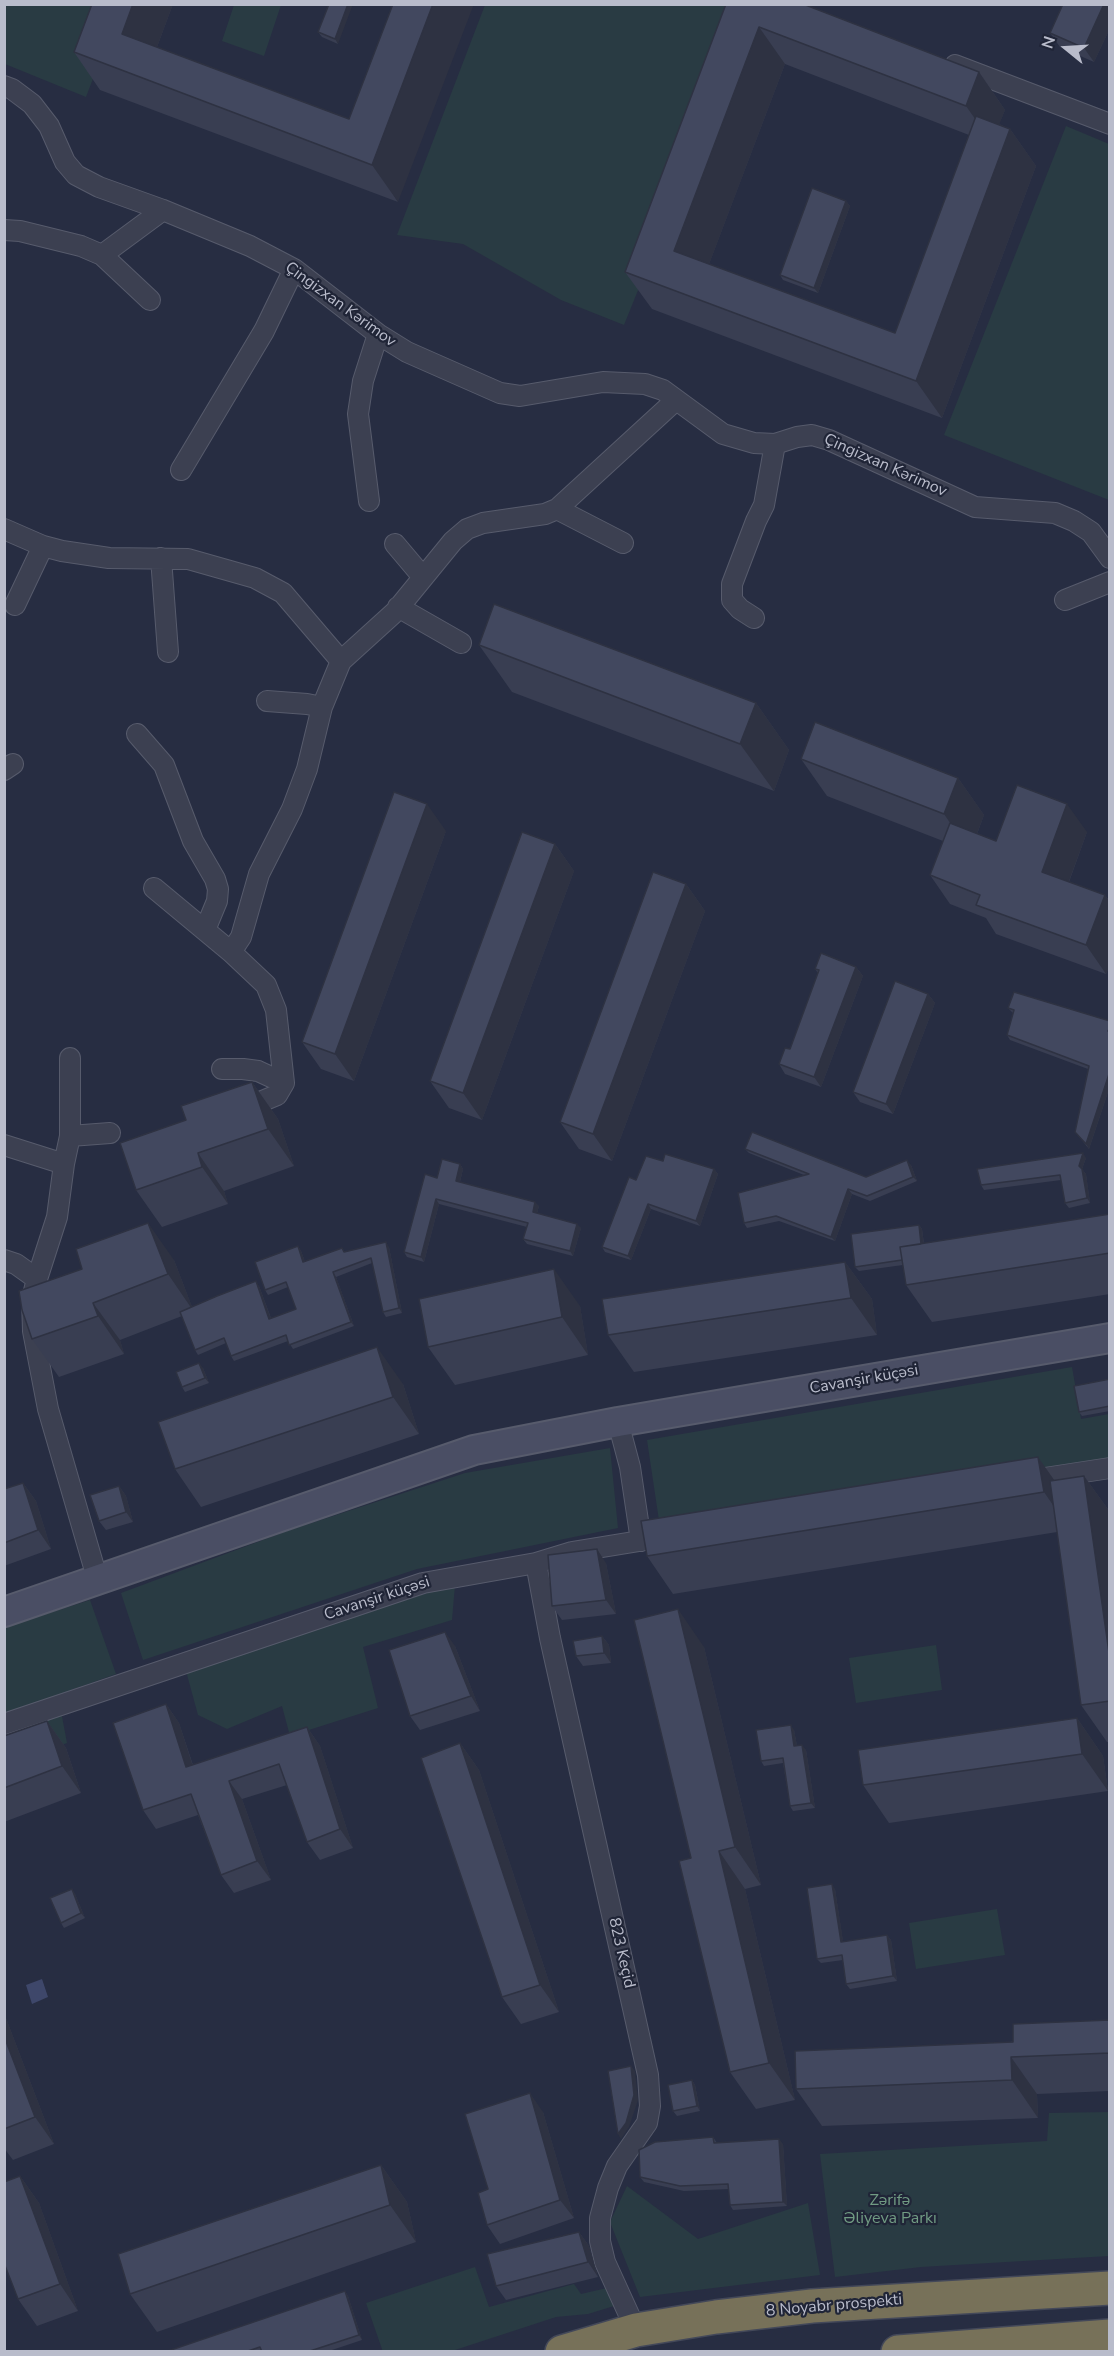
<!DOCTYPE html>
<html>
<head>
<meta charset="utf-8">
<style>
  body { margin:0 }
  #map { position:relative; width:1114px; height:2356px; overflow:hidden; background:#272d42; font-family:"Nunito Sans",sans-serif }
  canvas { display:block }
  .frame { position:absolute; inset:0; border:6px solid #b9bccb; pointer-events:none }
  .north { position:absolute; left:1036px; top:18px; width:60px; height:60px; -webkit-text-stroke:4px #202537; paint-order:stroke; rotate:288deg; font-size:16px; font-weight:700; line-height:24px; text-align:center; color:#b9bccb }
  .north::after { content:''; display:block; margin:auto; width:21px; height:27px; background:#b9bccb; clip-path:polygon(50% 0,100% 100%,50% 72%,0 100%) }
</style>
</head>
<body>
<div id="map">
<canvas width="1114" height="2356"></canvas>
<div class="frame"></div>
<div class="north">N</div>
</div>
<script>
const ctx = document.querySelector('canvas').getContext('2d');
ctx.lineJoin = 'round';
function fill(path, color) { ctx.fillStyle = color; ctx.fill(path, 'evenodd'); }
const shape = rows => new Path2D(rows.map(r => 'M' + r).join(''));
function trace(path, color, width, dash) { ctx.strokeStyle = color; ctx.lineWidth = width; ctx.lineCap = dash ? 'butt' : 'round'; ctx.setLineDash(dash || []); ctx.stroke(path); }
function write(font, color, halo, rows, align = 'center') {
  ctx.font = font + ' "Nunito Sans",sans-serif'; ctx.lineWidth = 4.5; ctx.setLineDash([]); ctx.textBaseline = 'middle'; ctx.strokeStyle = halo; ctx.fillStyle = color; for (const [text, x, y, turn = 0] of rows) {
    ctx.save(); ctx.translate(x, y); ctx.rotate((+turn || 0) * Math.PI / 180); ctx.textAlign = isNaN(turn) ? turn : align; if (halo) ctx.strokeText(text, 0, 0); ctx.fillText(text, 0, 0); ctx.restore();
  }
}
fill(shape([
  [730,4,750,12,624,325,561,300,463,244,397,235,485,5],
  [4,5,121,5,86,97,5,64],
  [234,5,281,5,264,56,222,41],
  [1066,126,1109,144,1109,500,944,435],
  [1072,1367,1081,1419,1109,1414,1109,1460,661,1534,647,1440],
  [610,1448,618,1528,417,1569,143,1660,121,1593,287,1531,465,1473],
  [455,1585,452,1620,363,1647,378,1708,290,1736,282,1706,227,1729,198,1715,186,1671,369,1610],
  [90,1600,116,1674,5,1714,5,1627],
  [936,1645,942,1690,856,1703,849,1658],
  [61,1711,67,1743,5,1766,5,1731],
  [997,1909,1005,1955,916,1969,909,1923],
  [1109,2112,1109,2256,921,2267,835,2277,820,2154,1047,2141,1049,2113],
  [627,2186,698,2239,808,2203,820,2275,640,2297,610,2222],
  [475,2267,489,2307,574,2284,581,2294,607,2288,614,2306,588,2314,556,2317,452,2351,383,2352,366,2303]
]), '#293b43');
fill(shape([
  [42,1979,48,1997,32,2004,26,1985]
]), '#3e476a');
const street = shape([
  [955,65,1110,124],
  [4,86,12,89,32,104,49,126,65,162,76,175,99,187,163,210,250,246,294,269,378,334,407,352,500,393,520,396,603,382,645,384,663,390,723,434,754,443,775,444,797,437,812,435,829,440,975,507,1055,513,1074,521,1091,532,1110,558],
  [4,230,20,231,81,246,102,255,163,210],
  [102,255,150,300],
  [181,470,264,331,294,269],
  [369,501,358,414,363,381,378,334],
  [557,509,623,543],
  [4,529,43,546,62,551,109,558,188,559,255,578,283,593,341,661],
  [395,544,422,576],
  [161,558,168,652],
  [1065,600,1110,582],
  [15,605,43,546],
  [398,607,461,643],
  [754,618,740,609,732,600,732,584,756,521,764,505,775,444],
  [267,701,307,704,322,707],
  [137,734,164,765,193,841,215,879,218,889,217,901,205,930],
  [4,770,13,764],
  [154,888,231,952],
  [70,1058,70,1136],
  [222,1069,243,1069,258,1071,284,1083],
  [248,1107,277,1095,284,1083,276,1010,266,985,231,952,241,937,259,874,292,809,307,769,322,707,341,661,395,612,453,541,467,529,483,523,545,514,557,509,676,400],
  [4,1145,64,1164],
  [4,1260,16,1264,37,1279],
  [618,1422,630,1467,641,1541],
  [1025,1481,1110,1468],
  [536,1563,550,1638,648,2075,650,2106,647,2123,617,2166,608,2188,600,2218,600,2241,605,2262,636,2330],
  [98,1581,48,1409,33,1331,32,1299,37,1279,57,1217,64,1164,70,1136,110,1133],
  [4,1724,423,1583,536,1563,572,1552,670,1536]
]);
const secondary = shape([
  [4,1612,474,1450,618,1422,1110,1338]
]);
const highway = shape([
  [562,2352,636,2330,716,2317,812,2306,1110,2288],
  [898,2352,1110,2336]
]);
trace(street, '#575b6c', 22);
trace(secondary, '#575b6c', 32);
trace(highway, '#434859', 36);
trace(street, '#3c4051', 20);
trace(secondary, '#4a4e64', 28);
trace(highway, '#777159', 33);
fill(shape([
  [92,4,173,4,157,47,349,119,398,202,100,90,74,52],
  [329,4,338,44,322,37,318,32],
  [726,4,979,72,1005,110,999,124,1010,129,1036,166,942,418,652,309,625,272],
  [785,64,969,135,895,333,709,264],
  [1110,4,1110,28,1094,62,1060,47,1050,33],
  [846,201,850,206,818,293,783,280,780,275],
  [479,645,756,703,789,750,774,791,512,692],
  [801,759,958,778,984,815,977,834,996,841,1087,832,1069,882,1105,895,1110,902,1110,965,1106,974,996,934,986,918,950,904,930,875,943,841,827,796],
  [446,831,354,1081,321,1069,302,1042],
  [555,844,574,871,482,1120,449,1108,430,1081],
  [686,884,705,911,612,1161,579,1149,560,1122],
  [856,967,863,976,821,1087,785,1074,779,1064,790,1049,818,973,815,969],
  [928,994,935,1003,893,1114,860,1102,853,1092],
  [1008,1008,1110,1021,1110,1086,1089,1149,1075,1132,1088,1069,1010,1040,1007,1035,1013,1013],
  [252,1082,278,1119,294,1166,224,1191,228,1204,162,1227,136,1190,186,1120],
  [745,1149,866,1177,911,1165,917,1181,870,1201,852,1194,835,1241,779,1221,747,1228,744,1223,804,1175,749,1153],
  [1086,1158,1082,1169,1086,1174,1090,1203,1069,1208,1065,1203,1061,1180,984,1190,981,1185],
  [663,1161,714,1169,718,1174,700,1226,651,1209,631,1260,605,1252,602,1247,636,1180],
  [460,1164,463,1169,460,1182,539,1206,537,1213,581,1228,573,1256,527,1244,523,1239,527,1227,439,1204,424,1262,407,1257,404,1252,437,1178],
  [1110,1214,1110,1294,932,1322,906,1285,903,1265,859,1271,855,1267,919,1225,922,1229,924,1244],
  [298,1246,301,1251,305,1262,345,1252,389,1247,402,1313,386,1317,383,1312,372,1263,336,1277,354,1326,293,1349,288,1341,234,1361,231,1356,226,1343,198,1355,195,1350,182,1316,120,1340,124,1354,59,1377,32,1339,22,1310,174,1260,192,1307,259,1286,271,1318,296,1309,288,1287,268,1295,265,1290],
  [845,1262,872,1299,877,1335,634,1372,608,1335],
  [580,1306,588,1355,455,1385,428,1347],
  [203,1368,209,1383,185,1392,182,1387],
  [1110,1379,1110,1411,1082,1416,1079,1412],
  [403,1384,419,1434,201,1507,175,1469],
  [1084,1476,1110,1512,1110,1742,1107,1742,1081,1705,1057,1532,673,1594,647,1556,1054,1480],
  [23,1483,36,1501,51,1549,4,1566,4,1489],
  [119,1486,126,1496,133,1522,106,1530,99,1521],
  [606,1563,616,1614,562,1620,552,1606],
  [602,1636,609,1645,611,1663,583,1666,576,1656],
  [455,1646,480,1711,420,1730,410,1716],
  [704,1647,761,1885,745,1889,795,2100,756,2109,730,2072,691,1858],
  [166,1704,179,1723,193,1765,307,1727,320,1746,353,1848,320,1860,307,1842,287,1785,242,1799,271,1880,234,1893,221,1875,198,1815,156,1829,143,1810],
  [1077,1718,1103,1756,1108,1791,889,1823,863,1785],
  [47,1721,66,1748,81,1793,4,1822,4,1736],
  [794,1730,797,1746,806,1750,815,1808,793,1811,790,1806,783,1763,764,1766,761,1761],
  [460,1743,479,1770,559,2012,521,2024,502,1997],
  [72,1889,75,1894,85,1918,64,1928,61,1923],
  [835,1889,843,1942,887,1935,891,1940,897,1981,850,1989,846,1984,843,1960,821,1963,817,1959],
  [4,2013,54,2144,13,2160,4,2148],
  [1110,2020,1110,2091,1037,2094,1038,2118,822,2126,796,2089],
  [692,2080,695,2085,700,2111,677,2116,673,2111],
  [543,2112,574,2218,500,2244,487,2225],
  [713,2137,717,2143,783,2144,787,2206,733,2210,730,2205,729,2189,684,2191,644,2182,640,2177],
  [381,2165,407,2202,416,2242,157,2332,130,2294],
  [20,2176,39,2203,78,2311,37,2326,18,2299],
  [579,2232,589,2246,598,2277,506,2300,496,2286],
  [345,2291,348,2296,362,2340,326,2352,165,2352]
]), '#393e52');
fill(shape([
  [133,4,173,4,148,71,122,34],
  [348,4,353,4,338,44,335,39],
  [433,4,474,4,398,202,372,165],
  [1104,4,1110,4,1110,28,1094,62,1084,48],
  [759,27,785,64,700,288,674,251],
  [979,72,1005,110,992,143,966,106],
  [1010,129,1036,166,942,418,916,381],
  [846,201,850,206,818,293,814,288],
  [756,703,789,750,774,791,740,744],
  [958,778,984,815,970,852,944,814],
  [427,804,446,831,354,1081,335,1054],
  [1067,804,1087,832,1062,900,1042,872],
  [555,844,574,871,482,1120,463,1093],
  [686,884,705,911,612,1161,593,1134],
  [1105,895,1110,902,1110,965,1106,974,1086,945],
  [856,967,863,976,821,1087,814,1077],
  [928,994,935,1003,893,1114,886,1104],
  [1110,1071,1110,1086,1089,1149,1086,1144],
  [252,1082,278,1119,294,1166,268,1129],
  [198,1153,224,1191,228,1204,202,1167],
  [1083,1153,1086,1158,1082,1169,1086,1174,1090,1203,1087,1198,1079,1166],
  [907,1160,911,1165,917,1181,913,1177],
  [460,1164,463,1169,459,1185,456,1181],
  [714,1169,718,1174,700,1226,696,1221],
  [848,1189,852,1194,835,1241,831,1237],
  [436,1199,439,1204,424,1262,421,1257],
  [535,1202,539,1206,536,1217,533,1212],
  [648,1204,651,1209,631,1260,628,1256],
  [148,1223,174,1260,194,1312,168,1274],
  [577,1224,581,1228,573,1256,570,1251],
  [919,1225,922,1229,926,1262,923,1257],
  [386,1242,389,1247,402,1313,399,1308],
  [298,1246,301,1251,307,1267,303,1262],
  [845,1262,872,1299,877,1335,851,1298],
  [554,1269,580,1306,588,1355,562,1317],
  [333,1272,336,1277,354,1326,351,1322],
  [256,1281,259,1286,273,1324,269,1319],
  [93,1303,120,1340,124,1354,98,1316],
  [377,1347,403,1384,419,1434,393,1397],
  [199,1363,203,1368,209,1383,205,1378],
  [1038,1457,1064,1494,1070,1530,1044,1492],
  [1084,1476,1110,1512,1110,1660],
  [23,1483,36,1501,51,1549,38,1530],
  [119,1486,126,1496,133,1522,126,1512],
  [597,1549,606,1563,616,1614,606,1600],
  [678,1609,704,1647,761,1885,735,1847],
  [445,1632,455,1646,480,1711,471,1696],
  [602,1636,609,1645,611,1663,604,1653],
  [166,1704,179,1723,199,1785,186,1767],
  [1077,1718,1103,1756,1108,1791,1082,1754],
  [47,1721,66,1748,81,1793,62,1766],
  [791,1725,794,1730,798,1751,794,1746],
  [307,1727,320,1746,353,1848,340,1829],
  [460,1743,479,1770,559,2012,540,1985],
  [802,1745,806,1750,815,1808,811,1803],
  [229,1781,242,1799,271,1880,257,1861],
  [719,1851,745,1889,795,2100,769,2063],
  [832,1884,835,1889,844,1947,841,1942],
  [72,1889,75,1894,85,1918,81,1913],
  [887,1935,891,1940,897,1981,893,1976],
  [4,2013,54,2144,35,2117,4,2036],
  [1011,2057,1037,2094,1038,2118,1012,2080],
  [631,2066,635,2071,638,2100,629,2127,621,2139,618,2134],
  [692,2080,695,2085,700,2111,697,2106],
  [530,2093,543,2112,574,2218,560,2200],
  [779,2139,783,2144,787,2206,783,2202],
  [381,2165,407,2202,416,2242,390,2205],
  [20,2176,39,2203,78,2311,60,2284],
  [579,2232,589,2246,598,2277,588,2262],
  [345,2291,348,2296,362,2340,359,2335]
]), '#2e3242');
const building = shape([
  [92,4,133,4,122,34,349,119,393,4,433,4,372,165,74,52,92,4],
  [329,4,348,4,335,39,318,32,329,4],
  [726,4,803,4,979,72,966,106,759,27,674,251,895,333,976,116,1010,129,916,381,625,272,726,4],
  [1063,4,1104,4,1084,48,1050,33,1063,4],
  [812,188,846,201,814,288,780,275,812,188],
  [494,604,756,703,740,744,479,645,494,604],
  [815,722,958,778,944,814,801,759,815,722],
  [1017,785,1067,804,1042,872,1105,895,1086,945,976,905,980,895,930,875,950,823,996,841,1017,785],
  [394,792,427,804,335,1054,302,1042,394,792],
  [522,832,555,844,463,1093,430,1081,522,832],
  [653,872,686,884,593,1134,560,1122,653,872],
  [821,953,856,967,814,1077,779,1064,785,1048,790,1049,819,970,815,969,821,953],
  [895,981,928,994,886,1104,853,1092,895,981],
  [1014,992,1110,1021,1110,1027,1108,1031,1110,1032,1110,1071,1086,1144,1075,1132,1089,1066,1007,1035,1014,1010,1008,1008,1014,992],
  [252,1082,268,1129,198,1153,202,1167,136,1190,120,1143,186,1120,181,1106,252,1082],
  [752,1132,866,1177,907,1160,913,1177,867,1196,848,1189,831,1237,776,1216,744,1223,738,1193,809,1174,745,1149,752,1132],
  [1083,1153,1079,1166,1082,1169,1087,1198,1065,1203,1060,1175,981,1185,977,1169,1083,1153],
  [665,1154,714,1169,696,1221,648,1204,628,1256,602,1247,629,1177,636,1180,646,1156,663,1161,665,1154],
  [442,1159,460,1164,456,1181,535,1202,533,1212,577,1224,570,1251,523,1239,528,1223,436,1199,421,1257,404,1252,425,1174,437,1178,442,1159],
  [1110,1214,1110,1253,906,1285,900,1247,1110,1214],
  [148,1223,168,1274,93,1303,98,1316,32,1339,22,1310,19,1291,82,1269,76,1249,148,1223],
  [919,1225,921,1244,900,1247,902,1260,855,1267,851,1234,919,1225],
  [386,1242,399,1308,383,1312,371,1258,333,1272,351,1322,289,1345,286,1335,231,1356,224,1338,195,1350,180,1312,217,1296,256,1281,269,1319,296,1309,286,1282,265,1290,255,1262,298,1246,303,1262,342,1248,344,1252,386,1242],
  [845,1262,851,1298,608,1335,602,1299,845,1262],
  [554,1269,562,1317,428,1347,419,1299,554,1269],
  [377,1347,393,1397,175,1469,158,1422,377,1347],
  [199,1363,205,1378,182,1387,176,1372,199,1363],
  [1110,1379,1110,1406,1079,1412,1074,1386,1110,1379],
  [1038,1457,1044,1492,647,1556,641,1521,1038,1457],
  [1084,1476,1110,1660,1110,1701,1081,1705,1050,1481,1084,1476],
  [23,1483,38,1530,4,1543,4,1489,23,1483],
  [119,1486,126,1512,99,1521,90,1495,119,1486],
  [597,1549,606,1600,552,1606,548,1555,597,1549],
  [678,1609,735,1847,719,1851,769,2063,730,2072,679,1861,691,1858,634,1620,678,1609],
  [445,1632,471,1696,410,1716,389,1650,445,1632],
  [602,1636,604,1653,576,1656,573,1641,602,1636],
  [166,1704,186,1767,307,1727,340,1829,307,1842,279,1764,229,1781,257,1861,221,1875,191,1794,143,1810,113,1723,166,1704],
  [1077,1718,1082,1754,863,1785,858,1750,1077,1718],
  [47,1721,62,1766,4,1788,4,1736,47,1721],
  [791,1725,794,1746,802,1745,811,1803,790,1806,783,1758,761,1761,756,1730,791,1725],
  [460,1743,540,1985,502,1997,421,1758,460,1743],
  [832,1884,841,1942,887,1935,893,1976,846,1984,842,1955,817,1959,807,1888,832,1884],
  [72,1889,81,1913,61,1923,50,1898,72,1889],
  [1110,2020,1110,2053,1011,2057,1012,2080,796,2089,795,2051,1013,2042,1013,2024,1110,2020],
  [4,2036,35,2117,4,2129,4,2036],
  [631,2066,634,2095,626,2123,618,2134,608,2071,631,2066],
  [692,2080,697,2106,673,2111,668,2085,692,2080],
  [530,2093,560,2200,487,2225,478,2193,488,2189,465,2114,530,2093],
  [713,2137,714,2143,779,2139,783,2202,730,2205,728,2184,680,2186,640,2177,639,2150,655,2142,713,2137],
  [381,2165,390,2205,130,2294,118,2254,381,2165],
  [20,2176,60,2284,18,2299,4,2263,4,2182,20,2176],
  [579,2232,588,2262,496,2286,487,2254,579,2232],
  [345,2291,359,2335,307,2352,262,2352,260,2347,245,2352,165,2352,345,2291]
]);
fill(building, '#42485f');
trace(building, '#2e3242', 1.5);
write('16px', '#b9bccb', '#202537', [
  ["Çingizxan Kərimov",340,305,36],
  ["Çingizxan Kərimov",885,466,24],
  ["Cavanşir küçəsi",864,1380,-10],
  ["Cavanşir küçəsi",377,1599,-18],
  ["823 Keçid",621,1953,77],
  ["8 Noyabr prospekti",834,2306,-5]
]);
write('16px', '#719b83', '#202537', [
  ["Zərifə",890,2201],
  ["Əliyeva Parkı",890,2219]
]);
</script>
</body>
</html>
